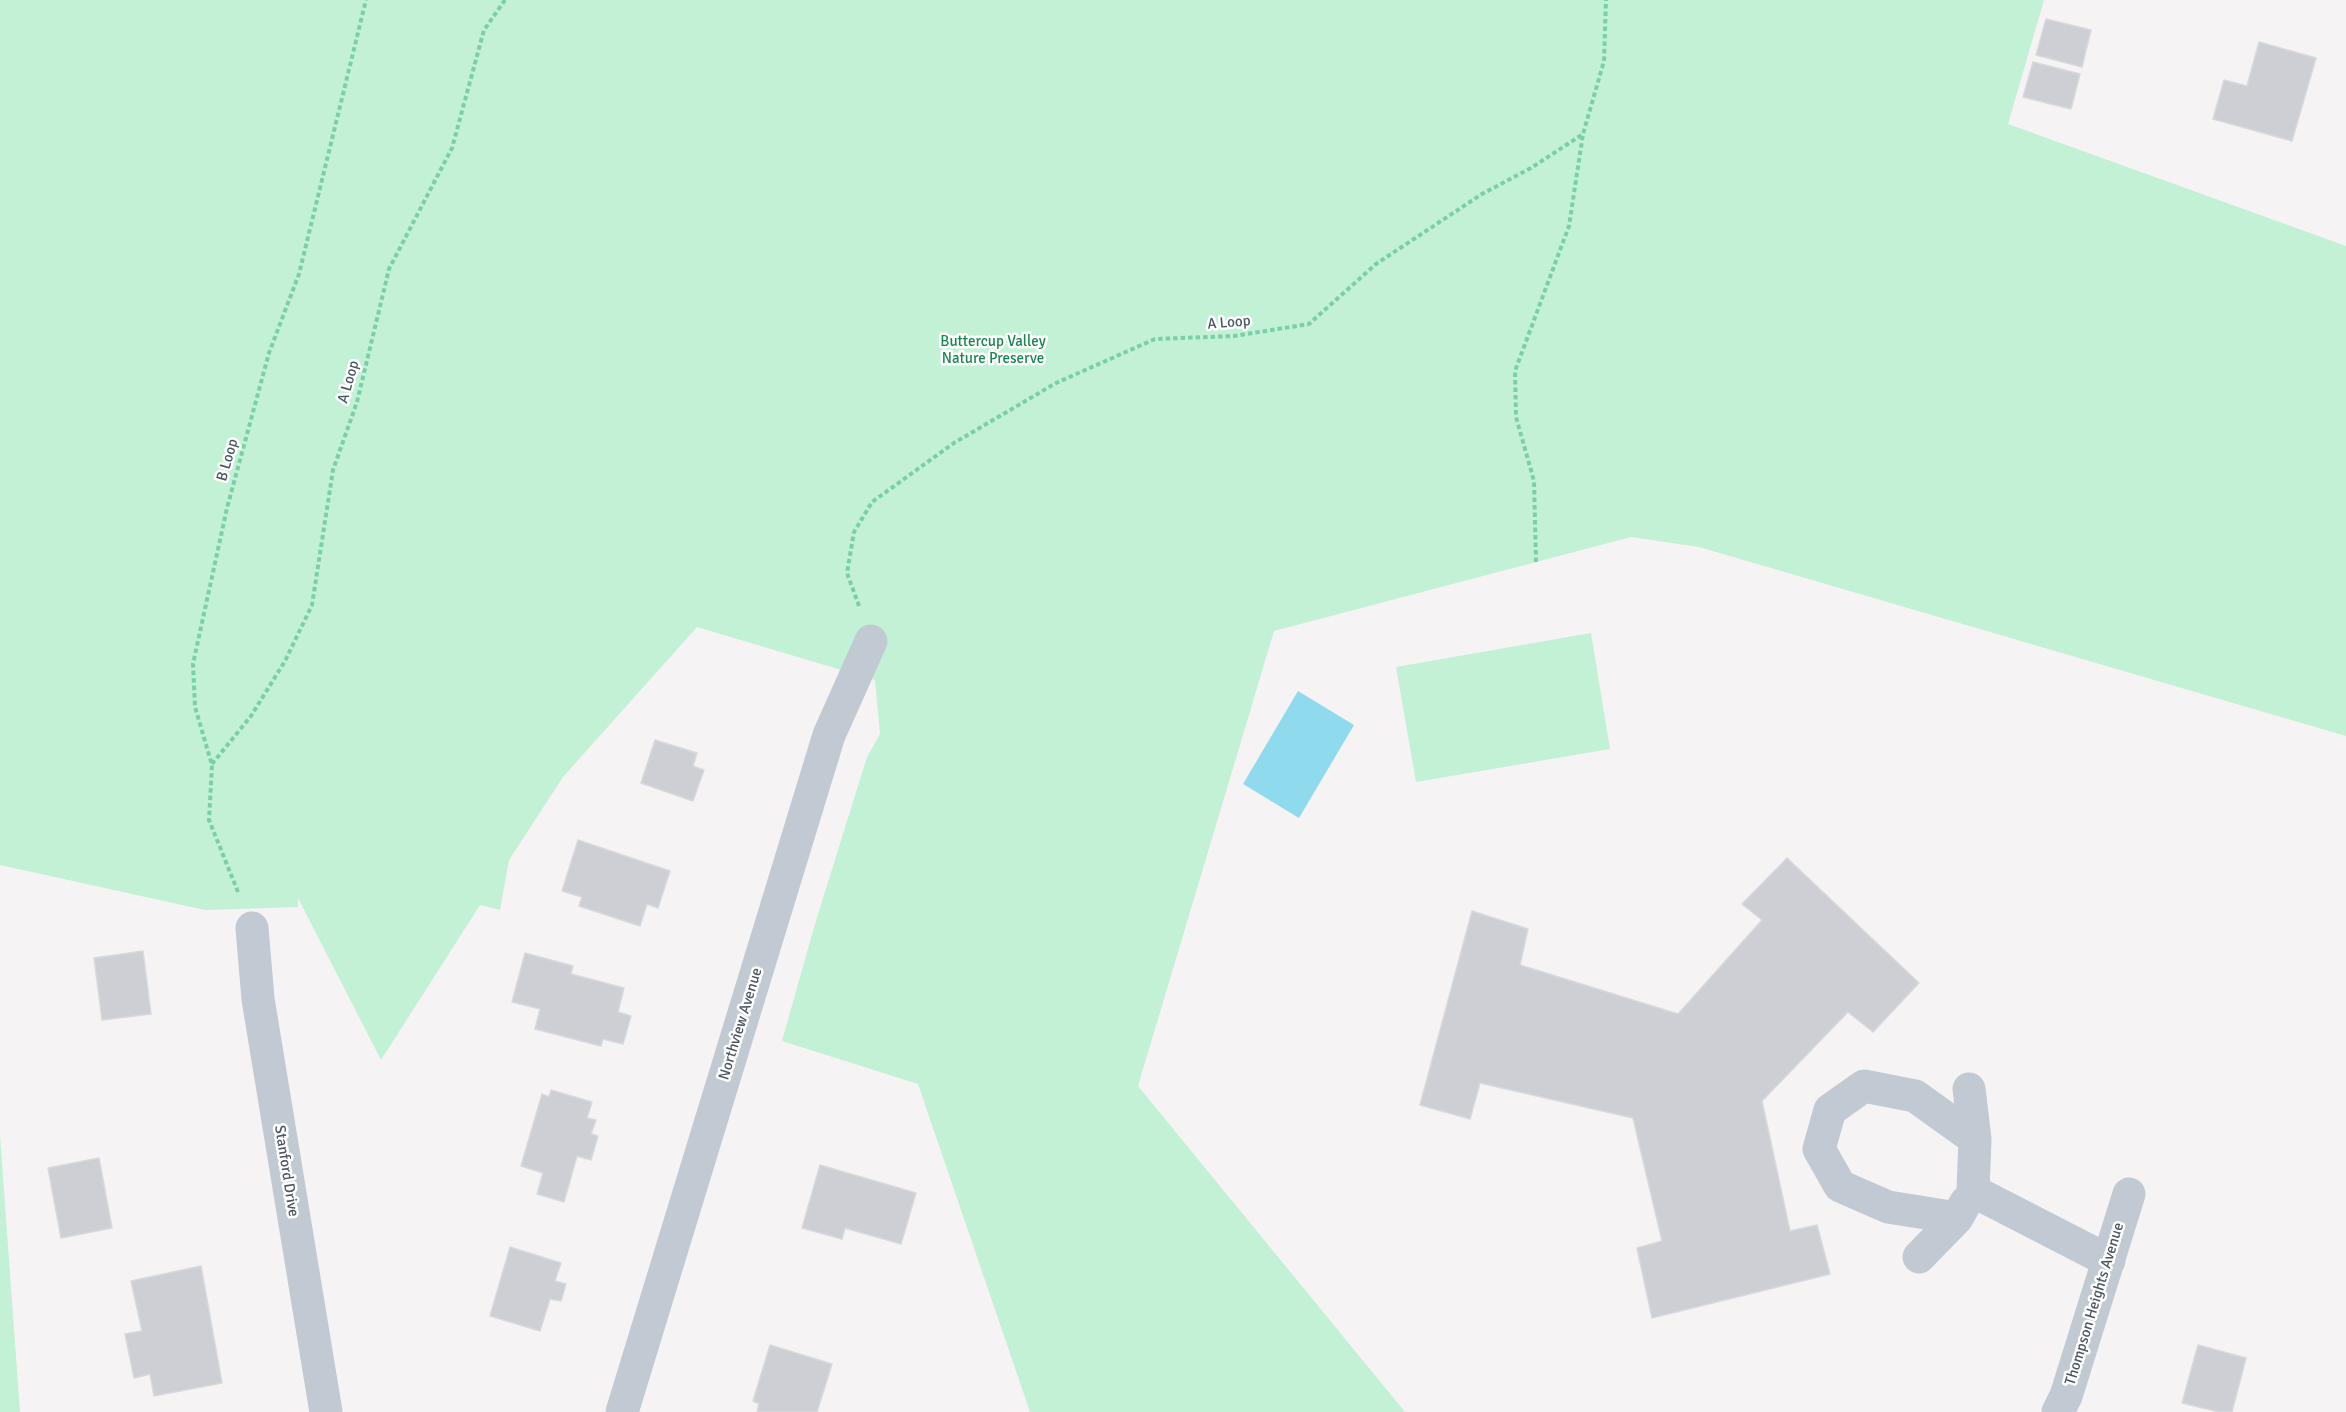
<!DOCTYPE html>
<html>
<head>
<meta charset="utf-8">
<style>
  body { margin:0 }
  canvas { display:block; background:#f5f3f3 }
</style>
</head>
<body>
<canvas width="2346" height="1412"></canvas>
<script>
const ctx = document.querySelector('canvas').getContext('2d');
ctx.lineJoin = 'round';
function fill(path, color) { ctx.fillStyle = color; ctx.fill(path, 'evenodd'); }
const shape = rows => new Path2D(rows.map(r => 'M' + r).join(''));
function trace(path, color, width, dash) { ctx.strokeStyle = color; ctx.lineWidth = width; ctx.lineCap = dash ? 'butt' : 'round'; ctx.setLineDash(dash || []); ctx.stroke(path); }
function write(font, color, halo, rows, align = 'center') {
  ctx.font = font + ' Signika,sans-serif'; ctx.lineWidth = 5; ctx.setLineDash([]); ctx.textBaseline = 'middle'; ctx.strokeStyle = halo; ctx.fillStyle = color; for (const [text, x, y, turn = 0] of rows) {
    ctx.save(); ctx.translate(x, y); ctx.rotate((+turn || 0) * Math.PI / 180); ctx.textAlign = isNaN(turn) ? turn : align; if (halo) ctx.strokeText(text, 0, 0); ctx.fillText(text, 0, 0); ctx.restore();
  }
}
fill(shape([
  [0,0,2044,0,2008,124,2346,246,2346,736,1699,547,1631,537,1274,631,1138,1086,1405,1412,1030,1412,918,1084,782,1041,815,924,867,757,880,734,875,680,697,627,563,777,509,860,500,910,480,905,381,1060,298,898,298,907,205,910,0,865],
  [1591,633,1610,749,1416,782,1396,667],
  [0,1135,20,1412,0,1412]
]), '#c3f1d5');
fill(shape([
  [1298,691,1354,725,1299,818,1243,784]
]), '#90daee');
const building = shape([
  [2046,19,2091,30,2082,67,2036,55,2046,19],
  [2259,42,2316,58,2292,141,2213,119,2224,80,2247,86,2259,42],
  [2033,62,2080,74,2071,109,2023,97,2033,62],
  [655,740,697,753,693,766,704,770,693,801,641,783,655,740],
  [578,840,670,871,658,908,647,904,640,926,579,906,582,897,562,891,578,840],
  [1787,858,1919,983,1873,1032,1848,1012,1762,1101,1790,1231,1817,1225,1830,1274,1652,1318,1637,1248,1662,1241,1633,1118,1480,1083,1470,1119,1420,1105,1472,911,1528,929,1520,965,1678,1014,1762,920,1742,904,1787,858],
  [143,951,151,1014,102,1020,94,958,143,951],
  [525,953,573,966,571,974,624,988,618,1012,631,1016,623,1044,603,1039,601,1046,535,1029,540,1009,512,1002,525,953],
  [551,1090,592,1102,587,1118,596,1120,591,1134,598,1136,591,1160,577,1156,564,1202,537,1194,543,1173,521,1166,542,1094,549,1097,551,1090],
  [99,1158,112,1228,61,1238,48,1168,99,1158],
  [820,1165,916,1193,901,1244,845,1228,842,1239,802,1228,820,1165],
  [510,1247,561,1263,555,1281,566,1284,561,1301,550,1299,540,1331,490,1316,510,1247],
  [201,1266,222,1383,154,1396,150,1374,134,1378,125,1334,142,1331,131,1281,201,1266],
  [770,1345,832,1364,817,1412,757,1412,759,1404,753,1401,770,1345],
  [2198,1345,2246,1358,2232,1412,2219,1412,2182,1403,2198,1345]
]);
fill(building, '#cdcfd5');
trace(building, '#d7d9de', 1.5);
trace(shape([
  [1536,562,1534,481,1516,417,1515,371,1569,226,1583,134],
  [859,606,847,573,854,532,872,502,954,443,1056,383,1155,339,1234,336,1309,324,1376,264,1482,194,1531,168,1583,134,1604,61,1606,0],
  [212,764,251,716,285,661,312,605,333,470,357,402,389,269,452,148,484,30,505,0],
  [238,892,209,820,212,765,195,707,193,664,227,508,269,353,299,274,366,0]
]), '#7ad0a6', 4, [4.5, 3]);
trace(shape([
  [252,928,258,999,326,1412],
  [1969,1089,1975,1139,1973,1191,2109,1261],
  [1957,1218,1888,1207,1840,1186,1819,1149,1830,1110,1864,1086,1915,1096,1975,1139],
  [1919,1257,1957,1218,1966,1202],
  [622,1412,829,735,871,641],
  [2058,1412,2066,1396,2129,1194]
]), '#c1cad2', 33);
write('15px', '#4a5661', '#fff', [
  ["A Loop",1229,323,-5],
  ["A Loop",349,382,-74],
  ["B Loop",228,460,-74],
  ["Northview Avenue",741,1024,-73],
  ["Stanford Drive",286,1171,81],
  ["Thompson Heights Avenue",2095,1304,-73]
]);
write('15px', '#17864f', '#fff', [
  ["Buttercup Valley",993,342],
  ["Nature Preserve",993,359]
]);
</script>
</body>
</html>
